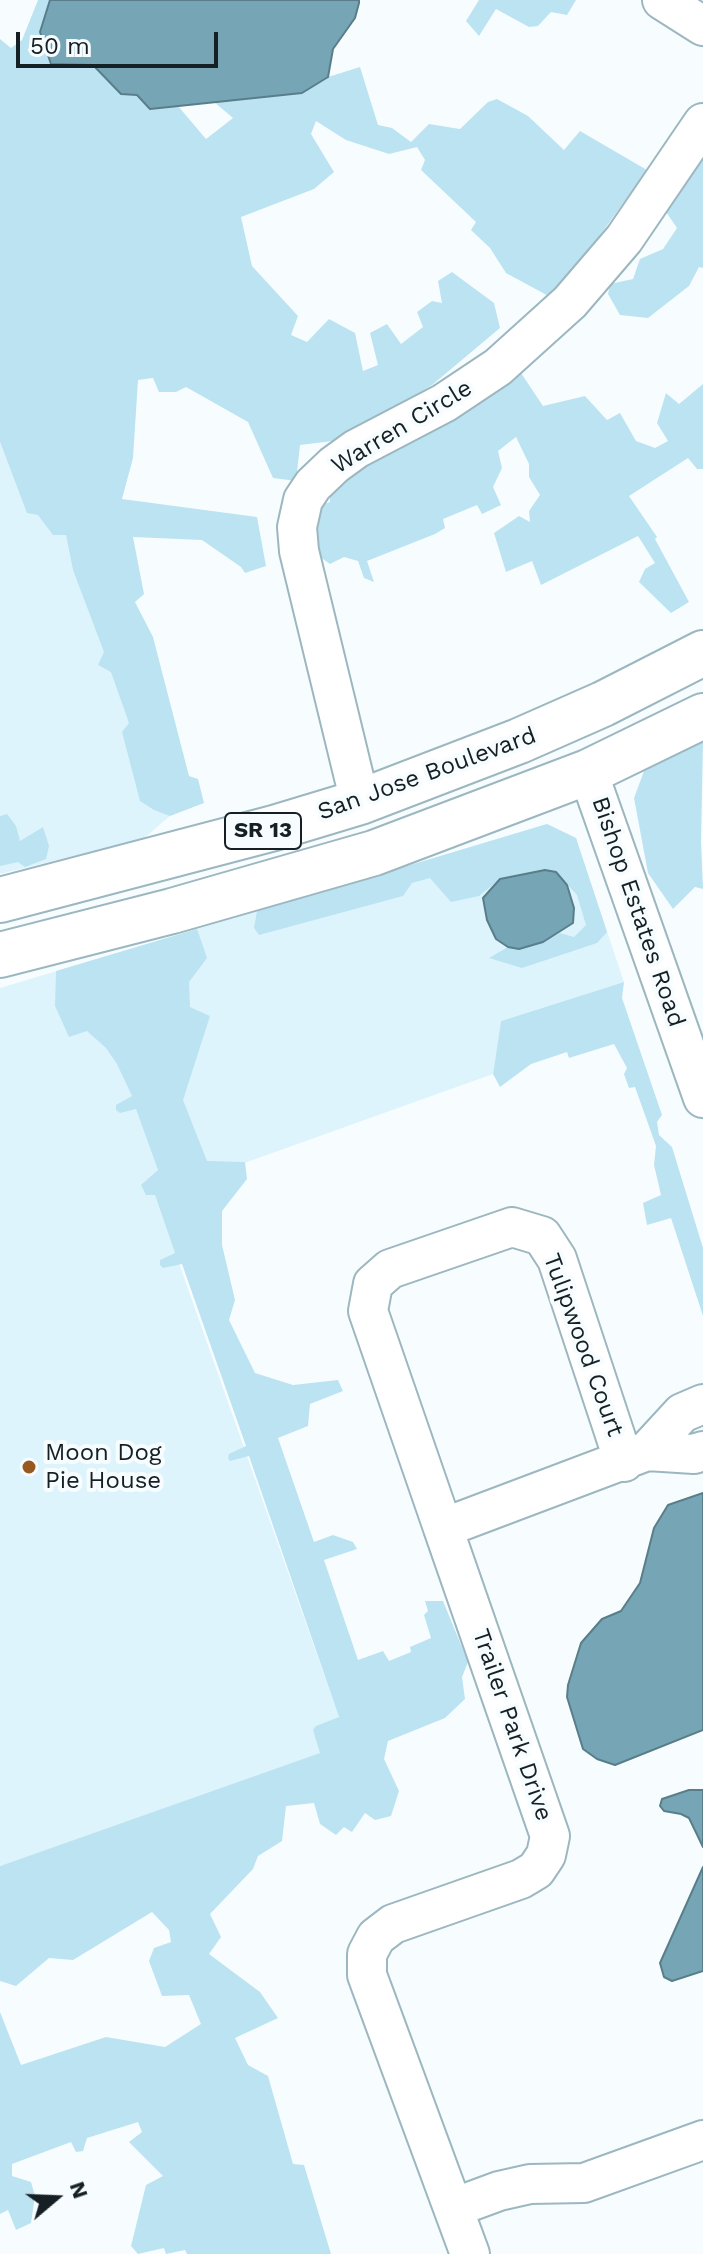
<!DOCTYPE html>
<html>
<head>
<meta charset="utf-8">
<style>
  body { margin:0 }
  #map { position:relative; width:703px; height:2254px; overflow:hidden; background:#f7fdff; font-family:"Work Sans",sans-serif }
  canvas { display:block }
  .north { position:absolute; left:16px; top:2158px; width:80px; height:80px; -webkit-text-stroke:6px #f7fdff; paint-order:stroke; rotate:71deg; font-size:22px; font-weight:700; line-height:32px; text-align:center; color:#162024 }
  .north::after { content:''; display:block; margin:auto; width:28px; height:36px; background:#162024; clip-path:polygon(50% 0,100% 100%,50% 72%,0 100%) }
  .scale { position:absolute; left:16px; top:32px; width:202px; height:36px; box-sizing:border-box; border:4px solid #162024; border-top:0; padding-left:10px; font-size:24px; line-height:28px; white-space:nowrap; color:#162024; -webkit-text-stroke:6px #f7fdff; paint-order:stroke }
</style>
</head>
<body>
<div id="map">
<canvas width="703" height="2254"></canvas>
<div class="north">N</div>
<div class="scale">50 m</div>
</div>
<script>
const ctx = document.querySelector('canvas').getContext('2d');
ctx.lineJoin = 'round';
function fill(path, color) { ctx.fillStyle = color; ctx.fill(path, 'evenodd'); }
const shape = rows => new Path2D(rows.map(r => 'M' + r).join(''));
function trace(path, color, width, dash) { ctx.strokeStyle = color; ctx.lineWidth = width; ctx.lineCap = dash ? 'butt' : 'round'; ctx.setLineDash(dash || []); ctx.stroke(path); }
function write(font, color, halo, rows, align = 'center') {
  ctx.font = font + ' "Work Sans",sans-serif'; ctx.lineWidth = 8; ctx.setLineDash([]); ctx.textBaseline = 'middle'; ctx.strokeStyle = halo; ctx.fillStyle = color; for (const [text, x, y, turn = 0] of rows) {
    ctx.save(); ctx.translate(x, y); ctx.rotate((+turn || 0) * Math.PI / 180); ctx.textAlign = isNaN(turn) ? turn : align; if (halo) ctx.strokeText(text, 0, 0); ctx.fillText(text, 0, 0); ctx.restore();
  }
}
fill(shape([
  [0,442,23,501,64,508,170,816,143,839,0,874],
  [547,824,576,838,624,982,501,1021,493,1074,155,1195,339,1717,313,1730,321,1753,0,1866,0,988]
]), '#def4fc');
fill(shape([
  [38,0,50,0,40,32,93,65,121,94,137,95,150,108,178,106,206,139,233,118,214,102,302,93,328,77,360,67,378,125,392,128,411,142,429,124,460,129,488,102,497,99,528,116,564,150,580,131,647,170,554,299,506,273,490,248,471,230,476,222,421,170,425,160,417,147,389,154,346,140,316,121,311,134,334,172,314,189,241,217,252,266,298,316,291,335,307,342,329,319,355,333,363,371,378,365,370,333,387,324,401,344,423,327,417,312,432,301,442,303,438,281,452,272,494,303,500,328,432,385,341,440,300,445,296,481,273,478,248,422,186,387,176,392,159,392,153,378,138,380,133,458,122,499,257,517,266,566,245,573,241,567,202,540,133,537,144,594,135,602,153,637,189,776,198,779,204,803,170,816,154,810,140,801,122,732,129,723,111,672,98,665,104,652,73,570,66,535,53,535,38,515,27,513,0,442,0,39,11,48,22,40],
  [479,0,576,0,567,15,551,12,538,26,529,27,496,9,479,36,466,21],
  [703,142,703,268,699,267,689,286,648,318,620,315,608,294,610,284,633,279,640,259,663,249,677,228,662,206],
  [519,370,543,406,585,396,607,420,620,413,636,441,655,448,668,441,657,423,666,393,679,404,703,384,703,469,697,469,688,458,629,496,657,537,655,539,689,602,671,613,639,582,645,569,655,563,638,536,541,585,532,561,506,572,494,533,519,516,530,522,529,511,540,495,529,477,529,464,516,437,498,451,502,468,493,487,501,505,482,514,477,505,443,519,445,528,435,534,367,561,374,582,364,578,358,561,344,557,330,564,313,552,318,506,330,502,330,483,351,465,436,430],
  [703,742,701,842,703,889,695,887,673,909,648,873,634,798,644,771],
  [7,814,16,826,20,841,43,827,49,846,46,859,25,867,18,862,0,866,0,816],
  [547,824,576,838,607,932,597,943,522,968,489,958,508,947,520,949,543,942,560,933,574,937,586,925,577,895,556,872,500,879,479,896,451,902,430,878,412,883,403,896,259,935,254,928,257,911],
  [197,929,207,958,189,982,190,1007,210,1016,183,1100,207,1161,245,1162,247,1179,222,1211,222,1245,235,1300,229,1320,255,1373,293,1385,338,1380,343,1391,310,1404,308,1426,278,1438,314,1542,333,1535,353,1542,357,1549,324,1560,358,1660,383,1651,389,1661,411,1652,410,1647,431,1638,424,1615,428,1611,425,1601,443,1601,468,1662,462,1677,465,1699,445,1718,388,1741,384,1759,399,1791,391,1816,375,1820,365,1813,352,1832,344,1827,336,1835,320,1824,314,1803,286,1806,282,1841,258,1856,253,1869,210,1914,221,1937,209,1954,260,1992,278,2018,235,2038,248,2065,268,2076,293,2164,304,2165,331,2254,187,2254,185,2250,166,2254,164,2248,138,2254,131,2246,146,2185,163,2176,129,2142,142,2132,138,2122,87,2138,83,2151,76,2152,71,2142,12,2164,12,2176,31,2182,35,2196,31,2223,16,2230,8,2210,0,2214,0,2012,21,2065,106,2037,165,2047,201,2024,189,1995,162,1996,149,1961,154,1948,171,1942,169,1930,152,1912,73,1960,49,1958,16,1986,0,1981,0,1866,320,1753,313,1730,316,1726,339,1717,249,1456,230,1461,228,1458,229,1454,246,1446,182,1264,163,1268,160,1265,160,1260,175,1253,155,1195,146,1195,141,1185,158,1170,136,1109,120,1113,116,1110,116,1105,132,1096,117,1064,106,1048,87,1031,69,1037,55,1006,56,971],
  [624,982,622,998,662,1115,657,1122,659,1135,672,1147,703,1248,703,1316,671,1218,647,1225,643,1203,661,1195,654,1165,656,1146,635,1087,629,1088,624,1074,627,1068,614,1044,569,1058,567,1052,531,1064,500,1087,493,1074,501,1021]
]), '#bce3f1');
const water = shape([
  [50,0,359,0,359,3,355,18,333,49,328,77,302,93,150,109,137,95,121,94,93,65,51,64,40,32,50,0],
  [545,870,556,872,567,885,574,908,573,923,543,942,519,949,508,947,496,939,487,920,483,898,500,879,545,870],
  [703,1493,703,1730,615,1765,597,1759,583,1749,567,1697,568,1685,581,1643,602,1619,621,1611,640,1583,654,1528,668,1505,703,1493],
  [689,1790,703,1790,703,1847,689,1818,681,1814,664,1811,660,1806,662,1799,689,1790],
  [703,1867,703,1971,672,1981,664,1977,660,1963,703,1867]
]);
fill(water, '#76a6b6');
trace(water, '#597e8a', 2);
const minor = shape([
  [662,0,703,26],
  [588,772,703,1098],
  [360,802,299,551,297,527,303,500,313,485,334,465,356,449,444,403,498,367,570,302,624,239,703,123],
  [647,1451,694,1454,703,1451],
  [443,1528,368,1311,373,1284,390,1269,512,1227,542,1236,557,1259,624,1462],
  [453,2208,499,2191,530,2184,584,2183,703,2140],
  [470,2254,367,1975,367,1954,376,1937,393,1924,521,1879,536,1870,546,1855,550,1836,443,1528,647,1451,682,1413,703,1404]
]);
const major = shape([
  [0,900,274,828,360,802,519,741,603,704,703,653],
  [0,955,172,911,374,853,588,772,703,716]
]);
trace(minor, '#9cb7c0', 42);
trace(major, '#9cb7c0', 48);
trace(minor, '#fff', 38);
trace(major, '#fff', 44);
for (const [x, y, r, color] of [
  [29,1467,8,"#985920"]
]) { const dot = new Path2D(); dot.arc(x, y, r, 0, 2 * Math.PI); ctx.fillStyle = color; ctx.fill(dot); trace(dot, '#f7fdff', 3); }
for (const [x, y, w] of [
  [263,831,76]
]) { const box = new Path2D(); box.roundRect(x - w / 2, y - 18, w, 36, 6); ctx.fillStyle = '#f7fdff'; ctx.fill(box); trace(box, '#162024', 2); }
write('bold 22px', '#162024', null, [
  ["SR 13",263,831]
]);
write('24px', '#162024', '#f7fdff', [
  ["Warren Circle",402,427,-31],
  ["San Jose Boulevard",427,774,-20],
  ["Bishop Estates Road",638,912,71],
  ["Tulipwood Court",583,1345,70],
  ["Trailer Park Drive",512,1725,71]
]);
write('24px', '#162024', '#f7fdff', [
  ["Moon Dog",45,1453],
  ["Pie House",45,1481]
], 'left');
</script>
</body>
</html>
